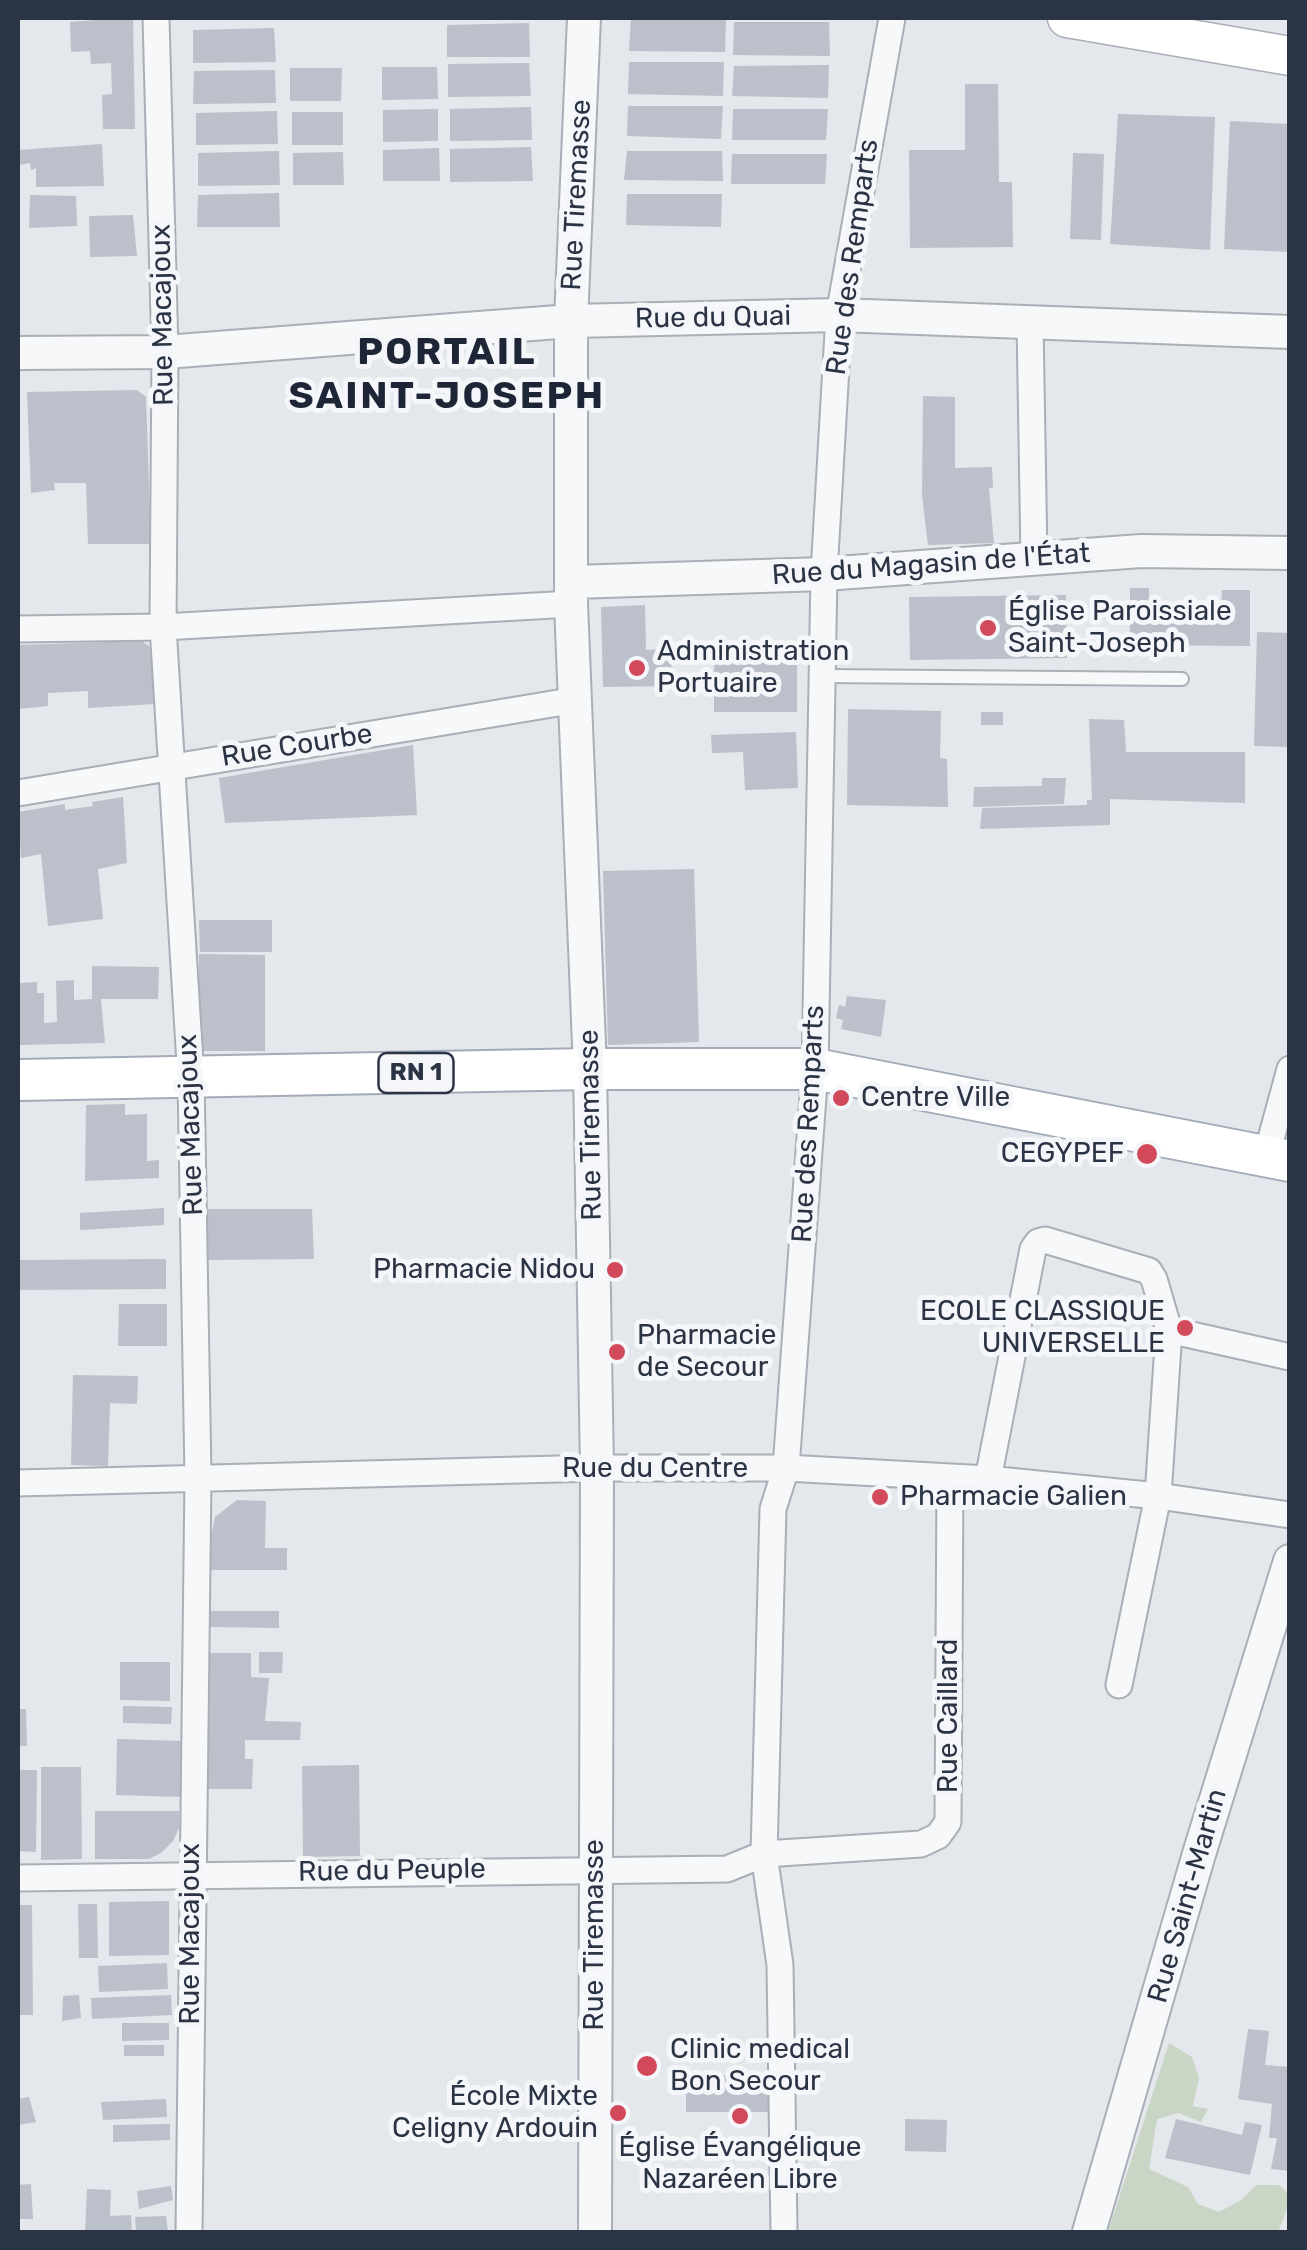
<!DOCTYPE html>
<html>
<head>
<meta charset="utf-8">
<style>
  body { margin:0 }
  #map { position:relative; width:1307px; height:2250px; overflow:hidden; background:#e4e7ec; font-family:Rubik,sans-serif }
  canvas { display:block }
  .frame { position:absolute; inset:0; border:20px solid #2b3445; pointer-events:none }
</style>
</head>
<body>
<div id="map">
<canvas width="1307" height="2250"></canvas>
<div class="frame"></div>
</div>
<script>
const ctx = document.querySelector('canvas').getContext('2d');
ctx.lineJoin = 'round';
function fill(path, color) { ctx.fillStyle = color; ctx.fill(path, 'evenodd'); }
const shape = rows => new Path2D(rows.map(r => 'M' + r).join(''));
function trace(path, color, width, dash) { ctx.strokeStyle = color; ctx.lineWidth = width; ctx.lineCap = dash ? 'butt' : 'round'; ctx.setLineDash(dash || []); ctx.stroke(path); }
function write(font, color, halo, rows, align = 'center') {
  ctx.font = font + ' Rubik,sans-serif'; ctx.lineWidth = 10; ctx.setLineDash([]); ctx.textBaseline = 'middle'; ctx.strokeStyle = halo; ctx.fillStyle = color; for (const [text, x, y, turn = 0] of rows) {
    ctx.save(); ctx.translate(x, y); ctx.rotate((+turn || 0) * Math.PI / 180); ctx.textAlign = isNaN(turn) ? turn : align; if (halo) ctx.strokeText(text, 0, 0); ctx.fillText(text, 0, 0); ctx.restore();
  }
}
fill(shape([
  [1169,2043,1192,2057,1199,2078,1193,2106,1208,2109,1201,2122,1178,2113,1157,2119,1149,2169,1188,2187,1198,2204,1219,2212,1241,2200,1256,2185,1279,2185,1289,2194,1290,2201,1278,2232,1108,2232]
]), '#c9d6c5');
fill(shape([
  [120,18,133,18,135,129,103,129,102,95,112,94,111,63,91,64,90,51,71,52,70,22],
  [631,18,726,18,725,52,629,51],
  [734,22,829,22,830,56,733,55],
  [529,23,530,57,447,57,447,25],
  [274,28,276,62,193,63,193,30],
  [629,62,724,62,723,96,628,94],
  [529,63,531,96,448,97,448,64],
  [829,65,828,98,732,96,734,66],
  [382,67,437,67,438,99,382,100],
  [290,68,342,68,341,101,290,101],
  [275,70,276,103,193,104,194,71],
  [965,84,998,84,999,182,1012,182,1013,247,910,248,909,150,965,150],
  [628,106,723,106,721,139,627,136],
  [531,107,532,140,450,141,450,109],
  [438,109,438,141,383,142,383,110],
  [733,109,828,109,826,140,732,140],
  [277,111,278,144,196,145,196,113],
  [292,112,343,112,343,145,292,145],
  [1118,114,1215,117,1210,250,1110,244],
  [1230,121,1290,124,1290,252,1224,249],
  [102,144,104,186,36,187,36,168,31,170,30,163,19,165,18,150],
  [531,147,533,181,450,182,450,149],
  [439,148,440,181,383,181,383,150],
  [279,151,280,185,198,186,198,153],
  [627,151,722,151,723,181,624,180],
  [343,152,344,185,293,185,293,153],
  [1073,153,1104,154,1101,240,1070,239],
  [732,154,827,154,825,184,731,184],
  [279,193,280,227,197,227,198,195],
  [627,194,722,194,721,227,626,225],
  [30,195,76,196,77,226,29,228],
  [133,215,137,256,90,257,89,216],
  [137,390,146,397,151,544,88,544,86,483,54,483,55,490,31,493,27,392],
  [923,396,955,397,955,468,992,467,993,488,989,488,994,543,928,545,922,495],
  [1130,588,1149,588,1149,610,1221,611,1222,590,1250,590,1250,646,1130,645],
  [1066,595,1067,658,910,660,909,597],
  [645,605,646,650,671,649,672,686,603,687,601,607],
  [1257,632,1290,633,1290,747,1254,746],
  [142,641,149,646,152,654,154,704,88,708,88,691,48,693,48,706,18,709,18,645],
  [714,653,797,653,797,712,714,712],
  [848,709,941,711,940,758,947,759,948,807,847,805],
  [981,712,1003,712,1003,725,981,725],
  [1089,719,1124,720,1126,752,1245,752,1245,803,1110,799,1110,825,980,829,982,808,1087,805,1087,800,1092,800],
  [796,732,798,788,745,790,743,752,712,753,711,735],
  [413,745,417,815,225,823,219,778],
  [1042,778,1066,778,1064,804,973,807,974,787,1042,786],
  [123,797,127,863,98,869,103,919,48,926,41,854,21,858,18,812,65,804,65,810,93,806,92,802],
  [694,869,699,1042,608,1045,603,871],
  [199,920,272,920,272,952,200,952],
  [199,954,265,955,265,1051,199,1051],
  [92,966,159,967,158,999,101,999,105,1043,20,1045,19,983,37,982,37,993,44,993,44,1023,57,1022,56,981,74,980,74,1000,92,999],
  [847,996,886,1000,881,1037,841,1029,843,1020,836,1018,839,1005,845,1007],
  [125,1104,125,1115,147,1114,147,1161,159,1160,159,1178,85,1181,86,1105],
  [164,1208,164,1225,80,1230,80,1213],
  [207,1209,312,1209,314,1259,207,1260],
  [166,1259,166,1289,18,1290,18,1260],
  [119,1304,167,1304,167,1346,118,1346],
  [73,1375,138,1376,137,1404,110,1403,108,1466,71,1465],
  [237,1500,266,1501,265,1548,287,1548,287,1570,210,1570,209,1547,215,1517],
  [210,1611,279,1611,279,1628,210,1627],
  [259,1652,283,1652,282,1673,259,1673],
  [208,1653,251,1653,251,1677,269,1678,265,1721,301,1722,300,1740,245,1740,245,1759,253,1759,252,1789,208,1789],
  [120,1662,170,1662,170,1701,120,1700],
  [123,1706,172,1707,171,1724,123,1723],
  [18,1709,26,1709,27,1746,18,1746],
  [117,1739,181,1741,180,1797,116,1795],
  [359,1765,360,1856,303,1857,302,1766],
  [41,1767,81,1767,82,1859,41,1860],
  [18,1770,37,1770,36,1852,18,1851],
  [95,1811,179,1811,179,1828,173,1841,161,1853,149,1859,95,1859],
  [169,1901,169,1955,109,1956,109,1902],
  [78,1904,97,1904,98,1958,79,1958],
  [18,1905,32,1905,33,2015,18,2015],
  [167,1963,168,1989,99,1992,98,1966],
  [79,1995,81,2018,62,2021,63,1996],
  [171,1995,172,2015,92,2019,91,1998],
  [122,2023,169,2023,169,2040,122,2041],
  [1248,2029,1269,2031,1265,2065,1290,2067,1290,2171,1271,2169,1277,2138,1269,2138,1272,2104,1238,2099],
  [124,2045,164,2045,164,2056,124,2056],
  [686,2075,772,2075,772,2112,686,2112],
  [29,2097,36,2122,18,2125,18,2099],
  [166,2099,167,2117,103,2120,101,2102],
  [905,2119,947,2120,946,2152,905,2151],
  [1176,2119,1242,2135,1245,2122,1262,2125,1250,2175,1165,2158],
  [170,2124,170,2140,113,2142,113,2125],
  [31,2184,33,2219,18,2219,18,2185],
  [171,2186,173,2200,139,2209,137,2191],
  [87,2189,111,2190,110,2216,131,2215,132,2232,85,2232],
  [166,2216,168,2232,136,2232,135,2217]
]), '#bbc0ca');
const service = shape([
  [822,676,1182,679]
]);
const minor = shape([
  [156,18,165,352,163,627,191,1079,198,1477,189,2232],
  [1030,322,1034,558],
  [18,629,163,627,571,604],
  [18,793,576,700],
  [1266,1157,1290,1069],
  [1169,1330,1290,1357],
  [988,1479,1033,1249,1038,1242,1045,1240,1149,1271,1154,1279,1169,1330,1158,1496,1119,1685],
  [18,1483,597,1468,786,1468,988,1479,1158,1496,1290,1515],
  [18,1878,727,1869,764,1854,921,1844,938,1836,948,1822,950,1478],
  [784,2232,780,1965,764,1854,773,1509,786,1468,815,1069,824,574,839,315,892,18]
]);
const tertiary = shape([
  [584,18,571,321,571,604,590,1069,597,1468,595,2232],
  [18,353,165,352,571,321,839,315,1290,332],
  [573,582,824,574,1141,551,1290,553],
  [1089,2232,1199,1854,1290,1561]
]);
const secondary = shape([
  [1067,18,1290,56]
]);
const primary = shape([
  [18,1080,590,1069,815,1069,1290,1161]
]);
trace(service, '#a9aeb7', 16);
trace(minor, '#a9aeb7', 29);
trace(tertiary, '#a9aeb7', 36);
trace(secondary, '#a9aeb7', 41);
trace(primary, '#a3abb8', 44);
trace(service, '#f7f8fa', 12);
trace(minor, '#f7f8fa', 25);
trace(tertiary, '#f7f8fa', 32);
trace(secondary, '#fff', 38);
trace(primary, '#fff', 40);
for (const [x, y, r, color] of [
  [988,628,10,"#d1495b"],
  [637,668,10,"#d1495b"],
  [841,1098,10,"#d1495b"],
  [1147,1154,12,"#d1495b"],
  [615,1270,10,"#d1495b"],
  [1185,1328,10,"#d1495b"],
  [617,1352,10,"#d1495b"],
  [880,1497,10,"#d1495b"],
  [647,2066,12,"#d1495b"],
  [618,2113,10,"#d1495b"],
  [740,2116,10,"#d1495b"]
]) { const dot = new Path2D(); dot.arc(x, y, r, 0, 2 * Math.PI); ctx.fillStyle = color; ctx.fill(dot); trace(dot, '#f4f6f9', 4); }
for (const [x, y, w] of [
  [416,1073,75]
]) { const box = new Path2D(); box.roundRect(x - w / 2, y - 20, w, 40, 8); ctx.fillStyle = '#f4f6f9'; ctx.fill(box); trace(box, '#2b3445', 2.5); }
write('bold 25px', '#2b3445', null, [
  ["RN 1",416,1073]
]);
write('28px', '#2b3445', '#f4f6f9', [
  ["Rue Tiremasse",577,195,-87],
  ["Rue des Remparts",853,257,-82],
  ["Rue Macajoux",163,315,-91],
  ["Rue du Quai",713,318,-1],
  ["Rue du Magasin de l'État",931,565,-4],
  ["Rue Courbe",297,746,-9],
  ["Rue des Remparts",809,1124,-87],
  ["Rue Macajoux",191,1125,-92],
  ["Rue Tiremasse",591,1125,-91],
  ["Rue du Centre",655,1469],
  ["Rue Caillard",949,1716,-90],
  ["Rue du Peuple",392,1871,-1],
  ["Rue Saint-Martin",1188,1896,-74],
  ["Rue Macajoux",191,1934,-90],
  ["Rue Tiremasse",595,1935,-90]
]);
write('28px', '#2b3445', '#f4f6f9', [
  ["Église Paroissiale",1008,612],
  ["Saint-Joseph",1008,644],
  ["Administration",657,652],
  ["Portuaire",657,684],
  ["Centre Ville",861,1098],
  ["CEGYPEF",1124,1154,"right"],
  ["Pharmacie Nidou",595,1270,"right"],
  ["ECOLE CLASSIQUE",1165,1312,"right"],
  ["UNIVERSELLE",1165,1344,"right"],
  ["Pharmacie",637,1336],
  ["de Secour",637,1368],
  ["Pharmacie Galien",900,1497],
  ["Clinic medical",670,2050],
  ["Bon Secour",670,2082],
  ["École Mixte",598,2097,"right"],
  ["Celigny Ardouin",598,2129,"right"],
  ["Église Évangélique",740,2148,"center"],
  ["Nazaréen Libre",740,2180,"center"]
], 'left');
ctx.letterSpacing = '2.5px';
write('bold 38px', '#1d2536', '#f4f6f9', [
  ["PORTAIL",447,353],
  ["SAINT-JOSEPH",447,397]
]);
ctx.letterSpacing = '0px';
</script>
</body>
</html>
